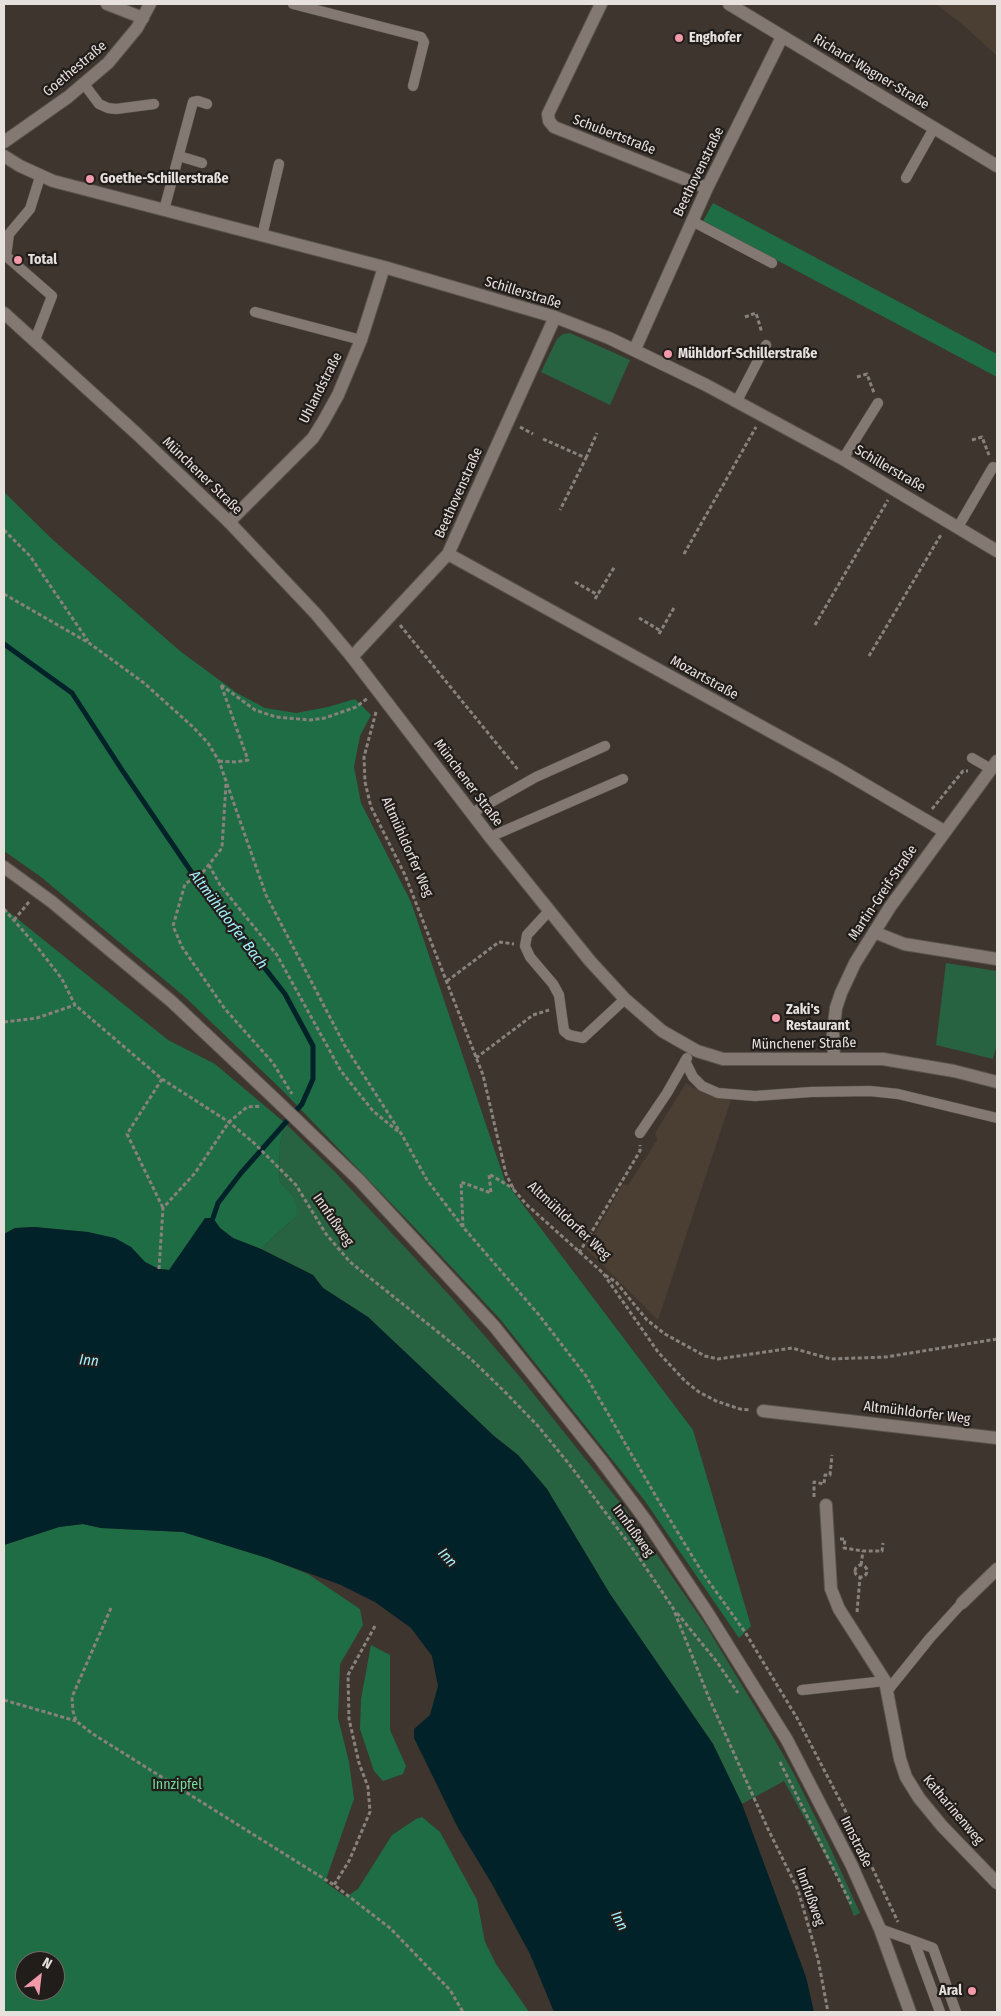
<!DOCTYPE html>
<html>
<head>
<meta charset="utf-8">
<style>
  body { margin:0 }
  #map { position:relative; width:1001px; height:2016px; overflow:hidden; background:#3d352e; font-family:"Fira Sans Condensed",sans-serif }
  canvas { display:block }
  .frame { position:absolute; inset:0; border:5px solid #e6e1dd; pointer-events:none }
  .north { position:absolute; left:15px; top:1951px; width:50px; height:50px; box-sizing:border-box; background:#211d1a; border:1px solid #706b68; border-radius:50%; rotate:29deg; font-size:14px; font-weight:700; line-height:20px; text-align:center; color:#e6e1dd }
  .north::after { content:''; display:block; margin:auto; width:18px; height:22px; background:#f39aaa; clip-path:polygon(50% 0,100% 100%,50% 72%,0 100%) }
</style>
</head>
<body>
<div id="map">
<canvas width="1001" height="2016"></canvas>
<div class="frame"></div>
<div class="north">N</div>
</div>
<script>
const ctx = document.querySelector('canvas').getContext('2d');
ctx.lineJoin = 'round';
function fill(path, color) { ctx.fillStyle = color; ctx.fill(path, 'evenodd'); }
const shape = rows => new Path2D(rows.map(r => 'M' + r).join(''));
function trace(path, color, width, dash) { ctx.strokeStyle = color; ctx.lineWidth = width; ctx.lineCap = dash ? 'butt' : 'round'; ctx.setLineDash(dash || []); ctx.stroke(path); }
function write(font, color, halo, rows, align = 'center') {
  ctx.font = font + ' "Fira Sans Condensed",sans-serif'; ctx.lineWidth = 4.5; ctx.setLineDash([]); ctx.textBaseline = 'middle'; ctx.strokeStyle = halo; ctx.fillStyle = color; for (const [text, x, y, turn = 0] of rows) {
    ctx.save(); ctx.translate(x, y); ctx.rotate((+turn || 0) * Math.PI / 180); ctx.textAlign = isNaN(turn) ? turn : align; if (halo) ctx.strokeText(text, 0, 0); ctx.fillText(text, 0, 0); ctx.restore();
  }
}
fill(shape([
  [936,4,997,4,997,56,963,25],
  [686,1083,694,1088,731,1100,658,1320,586,1249,623,1184,628,1185,657,1140,655,1133]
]), '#4b3e33');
fill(shape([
  [570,333,630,360,610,405,541,372,557,339,563,334],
  [946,963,997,971,997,1044,993,1059,936,1045],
  [285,1123,334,1171,452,1298,520,1377,626,1510,705,1624,769,1730,794,1774,829,1845,860,1913,854,1916,839,1880,784,1781,742,1804,713,1744,610,1594,547,1489,518,1455,494,1436,368,1317,323,1288,313,1275,261,1249,289,1223,292,1195,279,1181,280,1145]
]), '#276341');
fill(shape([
  [713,203,997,354,997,377,703,221],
  [4,492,53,540,180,651,237,693,265,708,296,713,328,707,355,699,371,715,360,736,354,767,361,803,411,902,505,1181,693,1430,751,1626,739,1638,645,1501,500,1319,415,1228,284,1092,185,997,41,877,4,851],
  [4,908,168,1040,215,1064,285,1123,280,1145,279,1181,292,1195,296,1205,297,1215,261,1249,233,1238,220,1228,213,1218,206,1218,170,1270,159,1269,145,1262,131,1247,88,1232,34,1227,15,1228,4,1234],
  [83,1524,101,1528,183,1532,267,1558,308,1574,360,1609,363,1625,340,1664,338,1718,349,1762,354,1799,325,1882,346,1897,358,1889,392,1835,416,1819,422,1817,440,1832,477,1900,485,1942,496,1964,529,2012,4,2012,4,1545,59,1527],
  [25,1961,55,1961,55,1991,25,1991],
  [371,1645,390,1655,390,1730,406,1766,403,1774,383,1781,374,1771,360,1729,361,1699]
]), '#1f6d44');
fill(shape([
  [205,1218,213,1218,220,1228,233,1238,261,1249,313,1275,323,1288,368,1317,494,1436,518,1455,547,1489,610,1594,713,1744,742,1804,806,1977,814,2012,554,2012,530,1954,492,1884,458,1828,414,1738,414,1729,430,1715,438,1686,432,1656,411,1628,375,1602,341,1585,267,1558,183,1532,101,1528,83,1524,59,1527,4,1545,4,1234,15,1228,34,1227,88,1232,115,1238,131,1247,145,1262,159,1269,169,1270]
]), '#002228');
trace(shape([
  [4,644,72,693,122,770,203,889,285,994,313,1046,313,1079,302,1104,241,1173,218,1203,213,1218]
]), '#002228', 5);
const service = shape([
  [293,4,421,37,424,42,413,86],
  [84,84,99,104,108,108,116,109,154,104],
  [179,156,202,163],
  [906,178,934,128],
  [164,210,193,102,198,101,207,104],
  [692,221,772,263],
  [262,236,279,164],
  [6,256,9,234,30,209,40,177],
  [4,257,6,256,52,296,35,340],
  [255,312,361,340],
  [737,401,766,345],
  [843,459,878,403],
  [958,527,993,467],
  [972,758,991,769],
  [472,813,536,777,605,746],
  [490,837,623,779],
  [549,911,527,935,525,946,530,957,553,984,559,995,564,1031,569,1035,583,1038,625,999],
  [685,1061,693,1077,702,1086,718,1093,755,1096,811,1092,870,1091,898,1094,997,1118],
  [640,1133,667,1093,687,1058],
  [802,1690,885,1681],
  [888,1690,930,1638,962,1603],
  [880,1929,914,1941,940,2012],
  [914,1941,933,1948,956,2012]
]);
const minor = shape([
  [107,4,143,18],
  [601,4,548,114,549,121,554,127,707,188],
  [4,156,20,166,53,181,384,267,555,317,609,338,706,385,843,459,997,551],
  [635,349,707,188,782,37],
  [229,522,313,438,323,422,338,395,361,340,384,267],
  [448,554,835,767,944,831],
  [352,657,448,554,555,317],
  [874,932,904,944,997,959],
  [834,1058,833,1033,836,1008,841,993,855,963,890,907,997,761],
  [763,1411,997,1438],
  [826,1505,831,1589,839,1609,885,1681,900,1759,906,1777,919,1798,942,1826,997,1883],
  [962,1603,997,1569]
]);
const tertiary = shape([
  [729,4,997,166],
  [4,142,68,97,108,63,137,28,150,4],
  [4,313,137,434,229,522,316,614,352,657,490,837,590,961,625,999,662,1031,697,1051,723,1059,883,1059,954,1071,997,1082]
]);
const secondary = shape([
  [4,867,52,902,171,1001,276,1100],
  [302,1125,359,1180,494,1326,601,1460,647,1522,707,1612,787,1740,851,1864,880,1929,910,2012]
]);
trace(service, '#5a534e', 11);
trace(minor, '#5a534e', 14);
trace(tertiary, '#5a534e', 14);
trace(secondary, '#5a534e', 14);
trace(shape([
  [745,317,756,313,762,333],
  [857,377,867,374,874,393],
  [520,427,533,434],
  [543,439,586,458,560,510],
  [972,440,982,437,989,455],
  [586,458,597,433],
  [4,530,30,556,88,641],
  [684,554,756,427],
  [575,582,598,595],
  [4,594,89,643,144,683,193,727,208,743,219,761,266,895,345,1046,402,1135,427,1180,463,1227,539,1315,586,1376,661,1505,702,1572,745,1632,797,1718,844,1808,898,1922],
  [595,599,615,566],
  [639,618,661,631],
  [400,625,519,771],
  [815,625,888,500],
  [659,634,675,606],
  [869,656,942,533],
  [221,685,255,710,276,717,310,720,325,718,356,707,368,698],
  [376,712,364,757,365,782,371,807,405,875,483,1075,506,1174,514,1190,526,1204,603,1273,658,1352,685,1381,699,1392,716,1401,740,1409,751,1410],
  [219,761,235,762,248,760,221,685],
  [226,784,222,848,203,872,185,884,173,926,182,947,225,1009,273,1063,292,1094],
  [932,809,963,771,968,771],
  [209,865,220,885,277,955,341,1071,373,1111,400,1133],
  [4,909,38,948,62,979,75,1005,162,1079,229,1122,254,1143,296,1185,326,1234,350,1262,443,1336,472,1360,505,1392,538,1426,569,1464,636,1553,673,1608,709,1698,768,1829,798,1890,818,1959,828,2012],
  [14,920,29,902],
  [447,981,499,942,514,944],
  [4,1022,37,1018,75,1005],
  [476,1058,533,1015,549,1010],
  [162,1079,127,1134,163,1208],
  [463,1227,461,1182,491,1193,489,1174,514,1189],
  [579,1253,640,1151,640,1145],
  [159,1269,163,1208,195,1173,229,1122,247,1107,261,1106],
  [605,1275,616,1282,647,1320,665,1334,705,1356,718,1359,792,1348,831,1359,886,1357,997,1339],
  [814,1497,814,1482,824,1484,825,1475,830,1475,832,1455],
  [840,1539,845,1539,844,1548,863,1551,882,1551,883,1543],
  [861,1565,863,1551],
  '855 1571a6 6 0 1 1 12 0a6 6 0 1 1-12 0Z',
  [111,1608,72,1697,73,1711,76,1721,93,1734,334,1885],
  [857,1612,860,1577],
  [677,1613,717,1662,738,1693],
  [375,1626,348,1675,349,1719,359,1763,368,1787,370,1812,349,1861,334,1885,390,1928,450,1990,463,2012],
  [4,1700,76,1721],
  [780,1762,851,1904]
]), '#88817c', 3, [4, 2.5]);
trace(service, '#837972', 10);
trace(minor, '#837972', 12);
trace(tertiary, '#837972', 12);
trace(secondary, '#837972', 12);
const secondaryBridge = shape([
  [276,1100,302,1125]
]);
trace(secondaryBridge, '#5a534e', 14, []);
trace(secondaryBridge, '#837972', 12);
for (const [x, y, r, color] of [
  [679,38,5,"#f39aaa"],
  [90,179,5,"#f39aaa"],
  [18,260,5,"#f39aaa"],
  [668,354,5,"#f39aaa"],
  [776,1018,5,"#f39aaa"],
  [972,1991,5,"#f39aaa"]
]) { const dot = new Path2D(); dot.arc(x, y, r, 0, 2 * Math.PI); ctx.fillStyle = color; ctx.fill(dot); trace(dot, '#211d1a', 2); }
write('bold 14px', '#e6e1dd', '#211d1a', [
  ["Enghofer",689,38],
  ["Goethe-Schillerstraße",100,179],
  ["Total",28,260],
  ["Mühldorf-Schillerstraße",678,354],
  ["Zaki's",786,1010],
  ["Restaurant",786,1026],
  ["Aral",962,1991,"right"]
], 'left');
write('14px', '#e6e1dd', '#211d1a', [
  ["Goethestraße",75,69,-40],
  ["Richard-Wagner-Straße",871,72,31],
  ["Schubertstraße",614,135,21],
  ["Beethovenstraße",699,172,-64],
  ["Schillerstraße",523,293,17],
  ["Uhlandstraße",321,388,-63],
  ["Schillerstraße",890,469,30],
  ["Münchener Straße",202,476,44],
  ["Beethovenstraße",459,493,-66],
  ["Mozartstraße",704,678,29],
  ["Münchener Straße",468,783,53],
  ["Altmühldorfer Weg",407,847,66],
  ["Martin-Greif-Straße",883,893,-56],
  ["Münchener Straße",804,1044,-1],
  ["Innfußweg",333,1220,55],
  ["Altmühldorfer Weg",569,1221,43],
  ["Altmühldorfer Weg",917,1413,7],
  ["Innfußweg",633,1531,54],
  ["Katharinenweg",953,1810,50],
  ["Innstraße",856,1842,64],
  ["Innfußweg",810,1897,70]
]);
write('14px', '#74db9e', '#211d1a', [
  ["Innzipfel",177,1785]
]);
write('italic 15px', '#a3f1fe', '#211d1a', [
  ["Altmühldorfer Bach",228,920,53],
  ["Inn",89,1361,6],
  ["Inn",447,1558,48],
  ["Inn",619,1921,63]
]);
</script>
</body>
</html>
